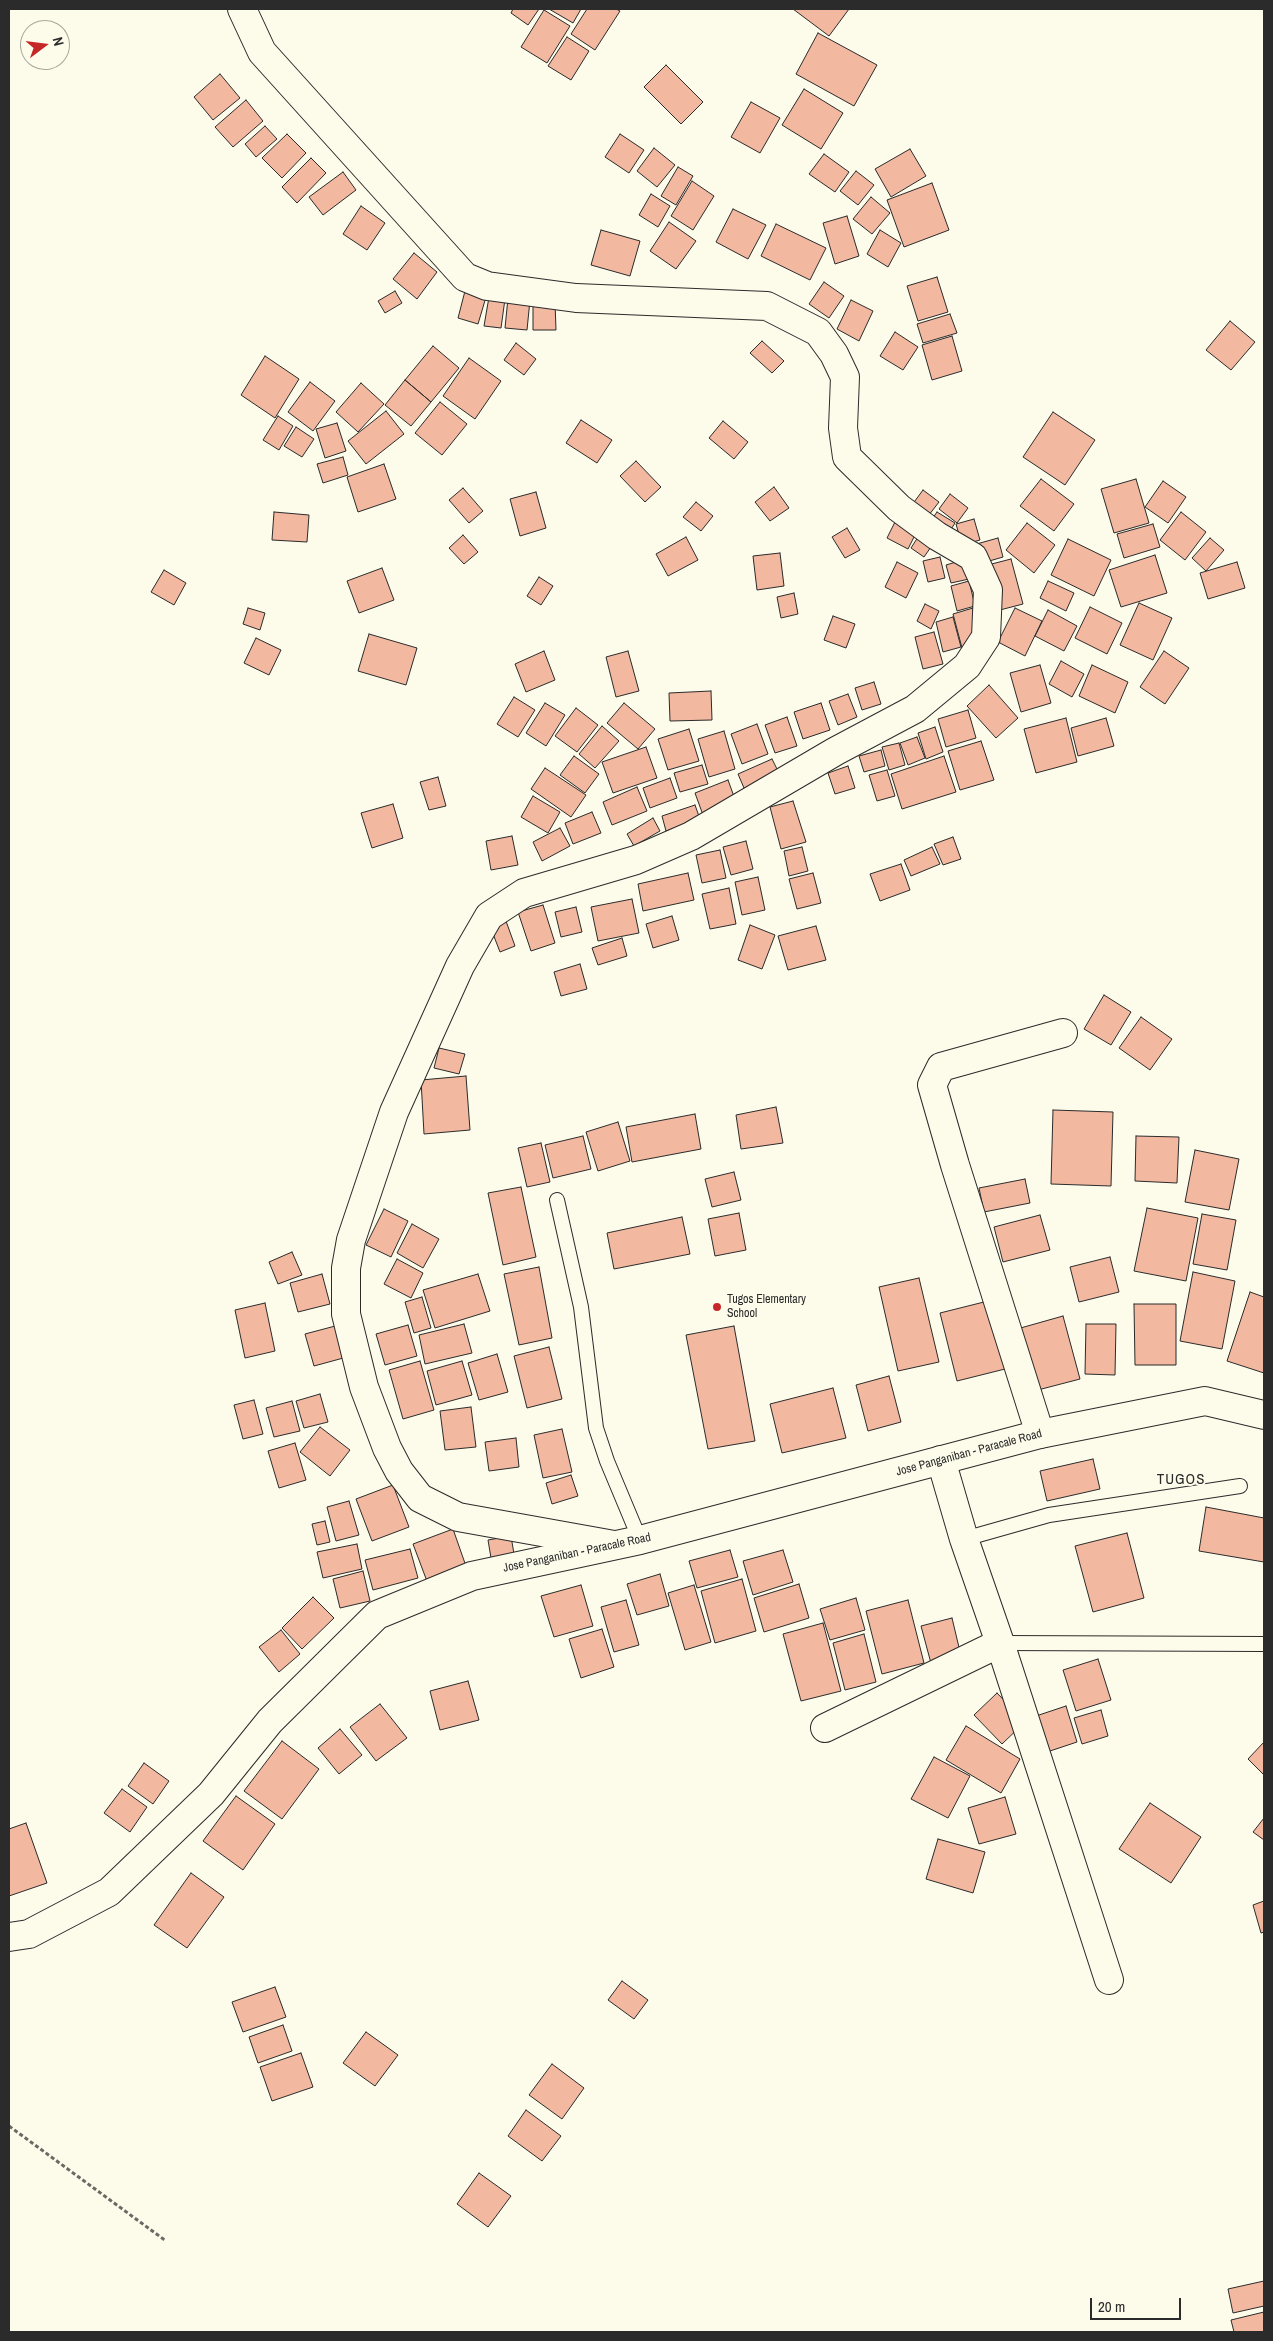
<!DOCTYPE html>
<html>
<head>
<meta charset="utf-8">
<style>
  body { margin:0 }
  #map { position:relative; width:1273px; height:2341px; overflow:hidden; background:#fdfbea; font-family:"Archivo Narrow",sans-serif }
  canvas { display:block }
  .frame { position:absolute; inset:0; border:10px solid #2b2b2b; pointer-events:none }
  .north { position:absolute; left:20px; top:20px; width:50px; height:50px; box-sizing:border-box; background:#fdfbea; border:1px solid #a9a89e; border-radius:50%; rotate:75deg; font-size:14px; font-weight:700; line-height:20px; text-align:center; color:#2b2b2b }
  .north::after { content:''; display:block; margin:auto; width:18px; height:22px; background:#c62828; clip-path:polygon(50% 0,100% 100%,50% 72%,0 100%) }
  .scale { position:absolute; left:1090px; top:2298px; width:91px; height:22px; box-sizing:border-box; border:2px solid #2b2b2b; border-top:0; padding-left:6px; font-size:15px; line-height:18px; white-space:nowrap; color:#2b2b2b; -webkit-text-stroke:4px #fdfbea; paint-order:stroke }
</style>
</head>
<body>
<div id="map">
<canvas width="1273" height="2341"></canvas>
<div class="frame"></div>
<div class="north">N</div>
<div class="scale">20 m</div>
</div>
<script>
const ctx = document.querySelector('canvas').getContext('2d');
ctx.lineJoin = 'round';
function fill(path, color) { ctx.fillStyle = color; ctx.fill(path, 'evenodd'); }
const shape = rows => new Path2D(rows.map(r => 'M' + r).join(''));
function trace(path, color, width, dash) { ctx.strokeStyle = color; ctx.lineWidth = width; ctx.lineCap = dash ? 'butt' : 'round'; ctx.setLineDash(dash || []); ctx.stroke(path); }
function write(font, color, halo, rows, align = 'center') {
  ctx.font = font + ' "Archivo Narrow",sans-serif'; ctx.lineWidth = 4; ctx.setLineDash([]); ctx.textBaseline = 'middle'; ctx.strokeStyle = halo; ctx.fillStyle = color; for (const [text, x, y, turn = 0] of rows) {
    ctx.save(); ctx.translate(x, y); ctx.rotate((+turn || 0) * Math.PI / 180); ctx.textAlign = isNaN(turn) ? turn : align; if (halo) ctx.strokeText(text, 0, 0); ctx.fillText(text, 0, 0); ctx.restore();
  }
}
const building = shape([
  [513,9,539,9,528,25,511,13,513,9],
  [549,9,581,9,573,23,549,9],
  [587,9,616,9,620,11,595,50,571,34,587,9],
  [793,9,849,9,829,36,793,9],
  [544,10,570,26,547,63,521,47,544,10],
  [818,33,877,65,854,106,796,74,818,33],
  [567,37,589,51,571,80,548,66,567,37],
  [666,65,703,102,681,124,644,87,666,65],
  [220,74,240,98,213,120,194,97,220,74],
  [804,89,843,113,821,149,782,125,804,89],
  [246,100,263,121,233,147,215,127,246,100],
  [751,102,780,118,760,153,731,137,751,102],
  [265,126,277,139,256,157,245,144,265,126],
  [287,134,306,153,282,178,262,158,287,134],
  [620,134,644,150,629,173,605,157,620,134],
  [654,148,675,165,657,187,637,171,654,148],
  [910,149,926,176,891,197,875,169,910,149],
  [824,154,849,172,835,192,809,174,824,154],
  [311,158,326,173,297,203,282,187,311,158],
  [678,167,693,176,676,205,661,196,678,167],
  [856,171,874,185,858,205,840,191,856,171],
  [343,172,356,190,323,215,309,197,343,172],
  [692,181,714,196,693,230,671,216,692,181],
  [932,183,949,230,904,247,887,200,932,183],
  [651,194,670,206,658,227,639,215,651,194],
  [871,197,890,213,872,234,853,219,871,197],
  [361,206,385,223,367,250,343,234,361,206],
  [733,209,766,225,748,259,716,242,733,209],
  [847,216,859,256,835,264,823,223,847,216],
  [669,222,696,241,676,269,650,251,669,222],
  [776,224,826,248,810,280,761,256,776,224],
  [601,230,640,241,630,276,591,265,601,230],
  [880,230,901,243,888,267,867,254,880,230],
  [414,253,437,272,417,299,393,279,414,253],
  [937,277,948,312,918,321,907,286,937,277],
  [824,282,844,296,829,318,809,304,824,282],
  [395,291,402,303,385,313,378,301,395,291],
  [465,291,486,297,478,324,458,318,465,291],
  [489,297,505,299,501,328,484,326,489,297],
  [508,298,530,300,527,330,505,328,508,298],
  [851,300,873,311,859,341,837,329,851,300],
  [533,302,555,302,556,330,533,330,533,302],
  [950,314,957,333,923,343,917,324,950,314],
  [1230,321,1255,342,1231,370,1206,350,1230,321],
  [895,332,918,347,903,370,880,356,895,332],
  [952,336,962,371,932,380,922,345,952,336],
  [762,341,784,361,772,373,750,353,762,341],
  [516,343,536,359,524,375,504,360,516,343],
  [433,346,459,368,431,402,405,380,433,346],
  [265,356,299,379,275,418,241,395,265,356],
  [469,358,501,381,475,419,443,396,469,358],
  [405,380,431,402,411,426,385,405,405,380],
  [310,382,335,401,313,431,288,412,310,382],
  [361,383,384,404,358,432,336,412,361,383],
  [440,402,467,424,442,455,415,433,440,402],
  [386,411,404,434,366,464,348,441,386,411],
  [1053,412,1095,440,1065,485,1023,457,1053,412],
  [278,416,293,426,279,450,263,440,278,416],
  [581,420,612,440,597,463,566,443,581,420],
  [723,421,748,442,734,459,709,438,723,421],
  [337,423,346,451,325,458,316,429,337,423],
  [296,427,314,439,302,457,284,446,296,427],
  [343,457,348,475,323,483,317,464,343,457],
  [636,461,661,487,645,502,620,476,636,461],
  [384,464,396,499,358,512,347,477,384,464],
  [1041,479,1074,504,1054,531,1020,506,1041,479],
  [1136,479,1149,523,1114,533,1101,489,1136,479],
  [1163,481,1186,497,1168,523,1145,507,1163,481],
  [774,487,789,508,770,521,755,502,774,487],
  [463,488,483,511,469,523,449,500,463,488],
  [923,490,939,502,925,520,909,509,923,490],
  [536,492,546,528,520,536,510,499,536,492],
  [950,494,968,508,957,523,939,509,950,494],
  [696,502,713,516,701,531,683,517,696,502],
  [274,512,309,515,307,542,272,540,274,512],
  [937,512,955,523,946,537,928,525,937,512],
  [1181,512,1206,532,1185,560,1160,540,1181,512],
  [974,519,980,540,962,545,956,524,974,519],
  [895,522,916,533,908,549,887,538,895,522],
  [1027,523,1055,545,1034,573,1006,550,1027,523],
  [1153,524,1160,547,1124,558,1117,534,1153,524],
  [847,528,860,550,845,558,832,537,847,528],
  [920,534,933,544,924,557,911,548,920,534],
  [463,535,478,552,464,564,449,548,463,535],
  [686,537,698,560,668,576,656,554,686,537],
  [998,538,1003,557,979,564,973,545,998,538],
  [1210,538,1224,550,1206,571,1192,558,1210,538],
  [1068,539,1111,560,1094,596,1051,575,1068,539],
  [780,553,784,586,757,590,753,556,780,553],
  [1155,555,1167,593,1121,607,1109,570,1155,555],
  [940,557,945,578,928,582,923,561,940,557],
  [1011,559,1023,604,996,611,984,566,1011,559],
  [963,560,969,579,951,583,946,565,963,560],
  [897,562,918,573,906,598,885,587,897,562],
  [1237,562,1245,588,1208,599,1200,573,1237,562],
  [382,568,394,600,359,613,347,581,382,568],
  [164,570,186,583,174,605,151,592,164,570],
  [539,577,553,586,541,605,527,596,539,577],
  [969,581,975,606,957,611,951,586,969,581],
  [1048,581,1074,593,1066,611,1040,598,1048,581],
  [794,593,798,614,781,618,777,597,794,593],
  [1139,603,1172,618,1153,660,1120,645,1139,603],
  [925,604,939,611,931,629,917,621,925,604],
  [1090,607,1122,623,1107,654,1075,638,1090,607],
  [248,608,265,613,260,630,243,624,248,608],
  [973,608,982,643,962,648,953,614,973,608],
  [1015,608,1042,621,1025,656,998,642,1015,608],
  [1048,610,1077,626,1064,651,1035,636,1048,610],
  [833,616,855,624,846,648,824,640,833,616],
  [953,617,961,647,943,652,936,622,953,617],
  [934,632,943,664,923,669,915,637,934,632],
  [369,634,417,648,406,685,358,671,369,634],
  [256,638,281,650,269,675,244,663,256,638],
  [544,651,555,680,526,692,515,664,544,651],
  [628,651,639,691,616,697,606,657,628,651],
  [1164,651,1189,668,1165,704,1140,687,1164,651],
  [1061,661,1084,674,1072,697,1049,684,1061,661],
  [1040,665,1051,703,1021,712,1010,673,1040,665],
  [1092,665,1128,682,1115,713,1079,696,1092,665],
  [874,682,881,704,862,710,855,688,874,682],
  [989,685,1018,718,996,738,967,706,989,685],
  [711,691,712,720,670,721,669,693,711,691],
  [848,694,857,717,838,725,829,701,848,694],
  [514,697,535,710,518,737,497,724,514,697],
  [545,703,565,715,546,746,526,733,545,703],
  [624,703,655,729,638,749,607,723,624,703],
  [821,703,830,730,803,739,794,712,821,703],
  [576,708,598,725,577,752,555,736,576,708],
  [968,710,976,738,946,747,938,719,968,710],
  [787,717,797,746,775,753,765,725,787,717],
  [1066,718,1077,762,1036,773,1024,729,1066,718],
  [1106,718,1114,746,1078,756,1071,728,1106,718],
  [757,724,768,754,742,764,731,734,757,724],
  [602,726,619,741,595,768,579,754,602,726],
  [935,727,943,752,926,759,918,733,935,727],
  [689,729,699,761,668,770,658,739,689,729],
  [724,731,735,769,709,777,698,739,724,731],
  [917,737,925,758,908,765,900,743,917,737],
  [981,741,994,780,960,790,948,751,981,741],
  [899,743,905,765,889,770,882,747,899,743],
  [646,747,657,778,613,793,602,762,646,747],
  [881,750,885,766,864,772,859,756,881,750],
  [574,756,599,774,585,793,560,775,574,756],
  [944,756,956,792,902,809,891,774,944,756],
  [772,759,782,779,747,795,738,774,772,759],
  [702,765,708,784,680,792,674,773,702,765],
  [848,766,855,788,835,794,828,773,848,766],
  [545,768,586,795,571,817,531,789,545,768],
  [887,770,895,796,877,801,869,775,887,770],
  [438,777,446,806,429,810,420,782,438,777],
  [670,778,677,798,650,808,643,788,670,778],
  [728,780,736,802,703,815,695,793,728,780],
  [637,787,647,811,612,825,603,802,637,787],
  [533,796,560,812,548,833,521,817,533,796],
  [793,801,806,842,781,849,770,807,793,801],
  [393,804,403,838,372,848,361,813,393,804],
  [695,805,700,819,666,831,662,816,695,805],
  [592,812,601,833,573,844,565,823,592,812],
  [653,818,660,831,634,846,627,834,653,818],
  [560,828,570,846,542,861,533,842,560,828],
  [512,836,518,865,491,870,486,841,512,836],
  [953,837,961,859,943,865,934,844,953,837],
  [746,841,753,869,731,875,723,847,746,841],
  [802,847,808,871,789,876,784,851,802,847],
  [932,847,940,864,911,876,904,860,932,847],
  [720,850,726,878,702,883,696,855,720,850],
  [901,864,910,890,880,901,870,874,901,864],
  [688,873,694,900,643,911,638,884,688,873],
  [813,873,821,903,797,909,789,879,813,873],
  [758,877,765,910,742,915,735,882,758,877],
  [729,888,736,924,710,929,702,894,729,888],
  [632,899,639,933,598,941,591,907,632,899],
  [543,905,555,943,531,951,518,912,543,905],
  [576,907,582,932,561,937,555,912,576,907],
  [672,916,679,940,653,948,646,924,672,916],
  [506,921,515,946,500,952,490,926,506,921],
  [750,925,775,935,762,969,738,960,750,925],
  [816,926,826,960,788,970,778,936,816,926],
  [622,938,627,956,598,965,592,948,622,938],
  [580,964,587,989,561,996,554,972,580,964],
  [1104,995,1131,1012,1111,1045,1084,1029,1104,995],
  [1141,1017,1172,1039,1150,1070,1119,1048,1141,1017],
  [439,1048,465,1054,459,1074,434,1068,439,1048],
  [466,1076,470,1130,424,1134,421,1080,466,1076],
  [776,1107,783,1143,741,1149,736,1115,776,1107],
  [1053,1110,1113,1112,1111,1186,1051,1184,1053,1110],
  [695,1114,701,1149,632,1162,626,1127,695,1114],
  [618,1122,630,1161,598,1171,586,1132,618,1122],
  [583,1136,591,1169,553,1178,545,1145,583,1136],
  [1136,1136,1179,1137,1177,1183,1135,1181,1136,1136],
  [541,1143,550,1182,527,1187,518,1148,541,1143],
  [1195,1150,1239,1159,1229,1210,1185,1202,1195,1150],
  [734,1172,741,1200,712,1207,705,1179,734,1172],
  [1025,1179,1030,1203,984,1212,979,1188,1025,1179],
  [521,1187,536,1257,503,1265,488,1193,521,1187],
  [1147,1208,1198,1218,1186,1281,1134,1271,1147,1208],
  [384,1209,408,1221,391,1257,366,1245,384,1209],
  [739,1213,746,1250,715,1256,708,1219,739,1213],
  [1202,1214,1236,1220,1227,1270,1193,1264,1202,1214],
  [1040,1215,1050,1250,1003,1262,994,1227,1040,1215],
  [682,1217,690,1254,614,1269,607,1233,682,1217],
  [412,1224,439,1239,423,1268,397,1253,412,1224],
  [292,1252,302,1275,278,1284,269,1262,292,1252],
  [1110,1257,1119,1292,1079,1302,1070,1267,1110,1257],
  [397,1259,423,1273,411,1298,384,1284,397,1259],
  [539,1267,552,1338,519,1345,504,1274,539,1267],
  [1193,1272,1235,1281,1222,1349,1180,1341,1193,1272],
  [322,1274,330,1304,298,1312,290,1283,322,1274],
  [478,1274,490,1311,435,1328,423,1290,478,1274],
  [919,1278,939,1362,898,1371,879,1287,919,1278],
  [1250,1292,1264,1297,1264,1373,1227,1361,1250,1292],
  [422,1297,431,1328,414,1333,405,1302,422,1297],
  [992,1300,1009,1368,957,1381,940,1313,992,1300],
  [265,1303,275,1351,245,1358,235,1310,265,1303],
  [1134,1304,1176,1304,1176,1365,1135,1365,1134,1304],
  [1063,1316,1080,1379,1034,1391,1017,1329,1063,1316],
  [464,1324,472,1353,425,1364,419,1335,464,1324],
  [1086,1324,1116,1324,1115,1375,1085,1374,1086,1324],
  [339,1325,347,1357,314,1366,305,1334,339,1325],
  [408,1325,417,1356,385,1365,376,1334,408,1325],
  [734,1326,755,1441,708,1449,686,1335,734,1326],
  [549,1347,562,1399,527,1408,514,1356,549,1347],
  [497,1354,508,1392,479,1400,468,1363,497,1354],
  [420,1361,434,1410,403,1419,389,1370,420,1361],
  [462,1361,472,1395,436,1405,427,1371,462,1361],
  [889,1376,901,1422,868,1431,856,1385,889,1376],
  [833,1388,846,1438,782,1453,770,1404,833,1388],
  [320,1394,328,1422,304,1428,296,1401,320,1394],
  [254,1400,263,1434,243,1439,234,1405,254,1400],
  [292,1401,300,1431,274,1437,266,1408,292,1401],
  [471,1407,476,1447,445,1450,440,1411,471,1407],
  [320,1427,350,1450,330,1476,300,1452,320,1427],
  [562,1429,572,1472,543,1478,534,1435,562,1429],
  [516,1438,519,1467,489,1471,485,1442,516,1438],
  [295,1443,306,1480,279,1488,268,1451,295,1443],
  [1093,1459,1100,1489,1047,1501,1040,1471,1093,1459],
  [571,1475,578,1496,552,1504,546,1483,571,1475],
  [393,1485,409,1527,372,1541,356,1499,393,1485],
  [349,1501,359,1535,336,1541,327,1507,349,1501],
  [1206,1507,1264,1518,1264,1562,1199,1551,1206,1507],
  [325,1521,330,1542,317,1545,312,1524,325,1521],
  [453,1529,467,1569,428,1584,413,1544,453,1529],
  [1127,1533,1144,1598,1093,1612,1075,1546,1127,1533],
  [511,1536,514,1554,491,1558,488,1540,511,1536],
  [357,1544,362,1569,323,1578,317,1552,357,1544],
  [410,1549,418,1578,373,1590,365,1560,410,1549],
  [730,1550,738,1577,697,1588,689,1561,730,1550],
  [783,1550,793,1582,753,1595,743,1561,783,1550],
  [363,1571,370,1601,340,1608,333,1579,363,1571],
  [660,1574,669,1606,637,1615,627,1584,660,1574],
  [742,1579,756,1631,715,1643,701,1591,742,1579],
  [799,1584,809,1618,764,1632,754,1598,799,1584],
  [581,1585,593,1626,554,1637,541,1596,581,1585],
  [694,1585,711,1642,685,1650,668,1593,694,1585],
  [313,1597,334,1618,302,1649,282,1628,313,1597],
  [856,1598,865,1630,830,1640,820,1609,856,1598],
  [626,1600,639,1645,614,1652,601,1607,626,1600],
  [908,1600,924,1663,882,1674,866,1611,908,1600],
  [952,1618,962,1660,932,1667,921,1626,952,1618],
  [823,1623,841,1691,801,1701,783,1634,823,1623],
  [602,1629,614,1667,581,1678,569,1639,602,1629],
  [281,1630,300,1654,279,1672,259,1647,281,1630],
  [864,1634,876,1682,845,1690,833,1643,864,1634],
  [1098,1659,1111,1700,1076,1711,1063,1670,1098,1659],
  [468,1681,479,1720,440,1730,430,1691,468,1681],
  [997,1693,1025,1722,1002,1744,974,1715,997,1693],
  [380,1704,407,1738,376,1761,350,1727,380,1704],
  [1066,1706,1077,1742,1047,1752,1036,1716,1066,1706],
  [1101,1710,1108,1736,1082,1744,1074,1718,1101,1710],
  [966,1726,1020,1759,1001,1793,946,1760,966,1726],
  [340,1729,362,1755,339,1774,318,1748,340,1729],
  [282,1741,319,1769,282,1819,244,1791,282,1741],
  [1264,1742,1264,1775,1248,1759,1264,1742],
  [934,1757,970,1776,948,1818,911,1799,934,1757],
  [144,1763,169,1781,153,1804,128,1786,144,1763],
  [122,1789,147,1807,130,1832,104,1813,122,1789],
  [236,1796,275,1824,243,1870,203,1841,236,1796],
  [1005,1797,1016,1834,979,1844,968,1808,1005,1797],
  [1150,1803,1201,1837,1171,1883,1119,1849,1150,1803],
  [1264,1818,1264,1840,1253,1832,1264,1818],
  [26,1823,47,1883,9,1896,9,1829,26,1823],
  [938,1839,985,1852,973,1893,926,1879,938,1839],
  [191,1873,224,1897,187,1948,154,1925,191,1873],
  [1264,1901,1264,1932,1261,1933,1253,1905,1264,1901],
  [622,1981,648,2000,634,2019,608,2000,622,1981],
  [275,1987,286,2017,243,2032,232,2002,275,1987],
  [283,2025,292,2051,258,2063,249,2037,283,2025],
  [366,2032,398,2055,375,2086,343,2063,366,2032],
  [301,2053,313,2087,272,2101,260,2067,301,2053],
  [552,2064,584,2088,562,2119,529,2095,552,2064],
  [526,2110,561,2136,542,2161,508,2136,526,2110],
  [479,2173,511,2196,488,2227,457,2204,479,2173],
  [1264,2281,1264,2306,1233,2313,1228,2289,1264,2281],
  [1264,2312,1264,2332,1234,2332,1231,2320,1264,2312]
]);
fill(building, '#f2b8a0');
trace(building, '#2b2b2b', 1);
const lane = shape([
  [557,1200,581,1307,596,1428,607,1461,640,1540],
  [964,1539,1049,1515,1240,1486],
  [1000,1643,1264,1644]
]);
const street = shape([
  [242,9,262,52,465,277,487,286,576,298,767,306,818,332,834,354,845,377,843,428,847,457,899,508,937,536,973,557,988,590,986,637,967,666,915,709,836,751,691,836,636,860,524,893,489,916,460,966,394,1112,351,1240,346,1268,346,1314,364,1387,387,1448,399,1471,420,1498,458,1517,614,1545],
  [1040,1434,955,1165,932,1085,941,1067,1063,1033],
  [941,1460,964,1539,1000,1643,1109,1980],
  [825,1728,1000,1643]
]);
const secondary = shape([
  [9,1937,29,1934,109,1892,211,1794,270,1721,377,1615,472,1576,640,1540,1040,1434,1205,1401,1264,1415]
]);
trace(lane, '#2b2b2b', 16);
trace(street, '#2b2b2b', 30);
trace(secondary, '#2b2b2b', 30);
trace(shape([
  [9,2126,166,2241]
]), '#6a6964', 3, [4, 2.5]);
trace(lane, '#fdfbea', 14);
trace(street, '#fdfbea', 28);
trace(secondary, '#fdfbea', 28);
for (const [x, y, r, color] of [
  [717,1307,5,"#c62828"]
]) { const dot = new Path2D(); dot.arc(x, y, r, 0, 2 * Math.PI); ctx.fillStyle = color; ctx.fill(dot); trace(dot, '#fdfbea', 2); }
write('12px', '#2b2b2b', '#fdfbea', [
  ["Tugos Elementary",727,1300],
  ["School",727,1314]
], 'left');
write('12px', '#2b2b2b', '#fdfbea', [
  ["Jose Panganiban - Paracale Road",969,1453,-15],
  ["Jose Panganiban - Paracale Road",577,1553,-12]
]);
ctx.letterSpacing = '1px';
write('15px', '#2b2b2b', '#fdfbea', [
  ["TUGOS",1181,1480]
]);
ctx.letterSpacing = '0px';
</script>
</body>
</html>
